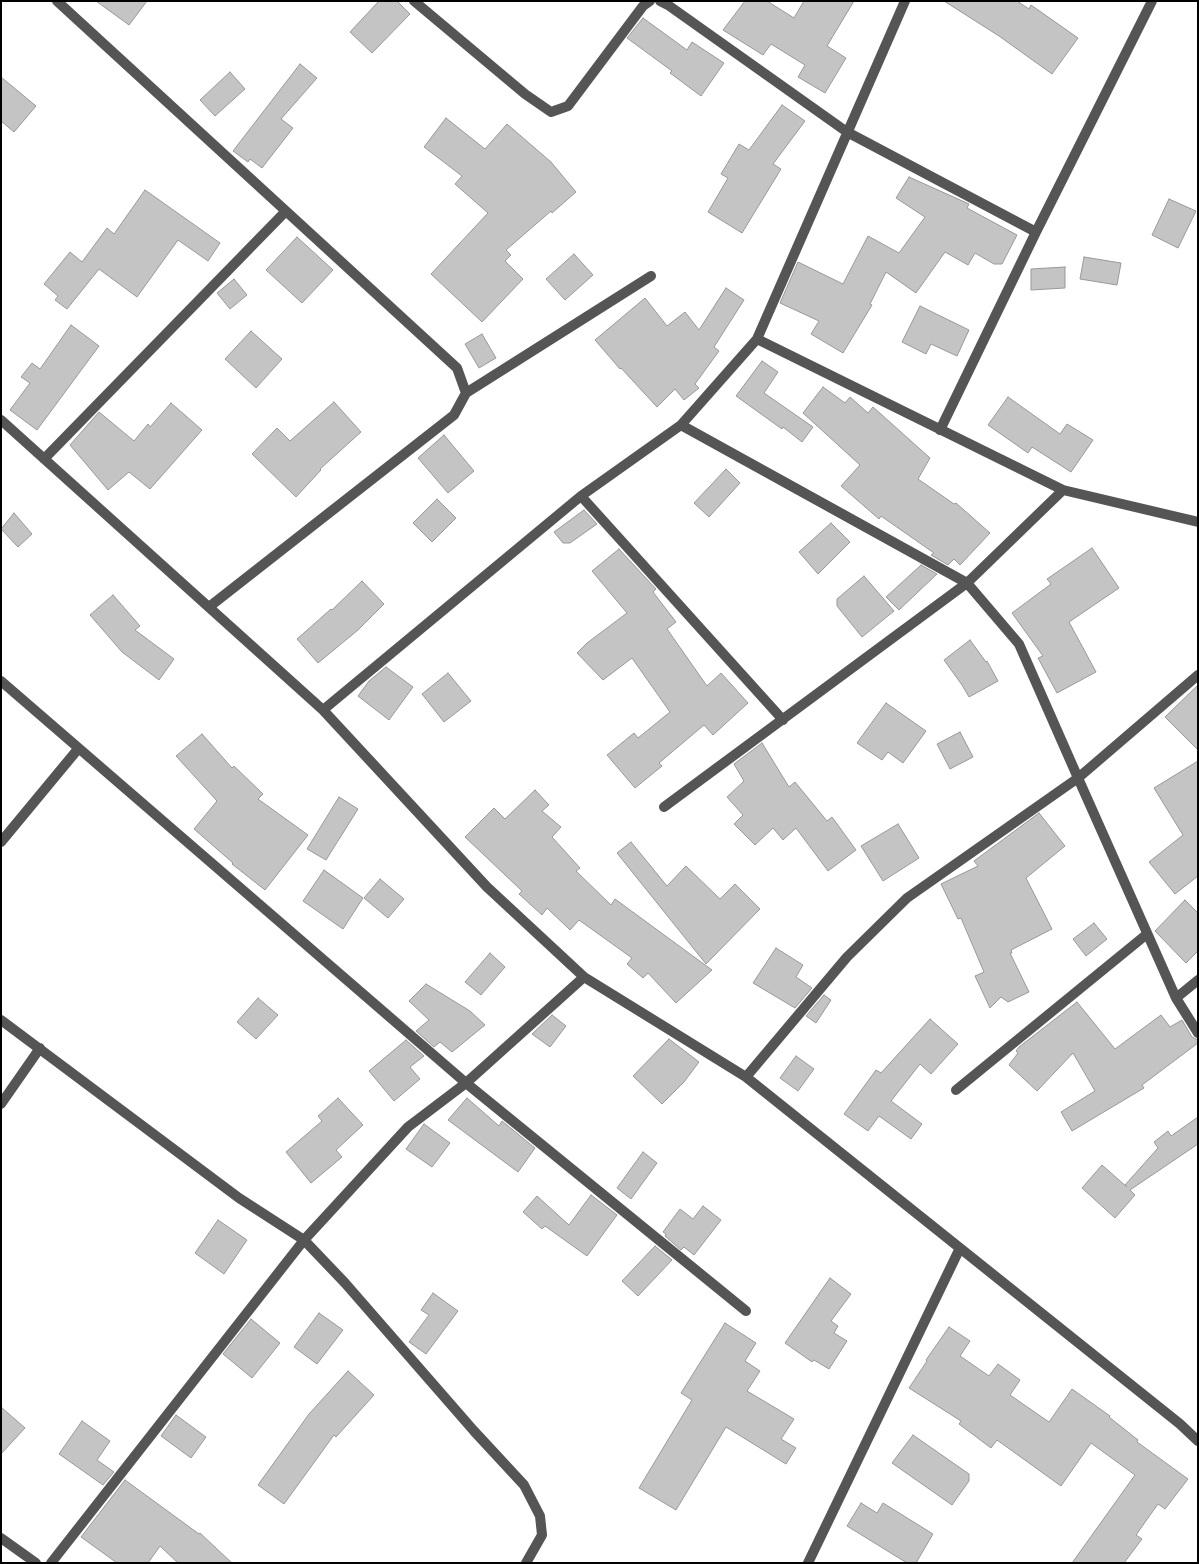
<!DOCTYPE html>
<html>
<head>
<meta charset="utf-8">
<style>
  body { margin:0 }
  #map { position:relative; width:1199px; height:1564px; overflow:hidden; background:#fff; font-family:"Alegreya Sans",sans-serif }
  canvas { display:block }
  .frame { position:absolute; inset:0; border:2px solid #000; pointer-events:none }
</style>
</head>
<body>
<div id="map">
<canvas width="1199" height="1564"></canvas>
<div class="frame"></div>
</div>
<script>
const ctx = document.querySelector('canvas').getContext('2d');
ctx.lineJoin = 'round';
function fill(path, color) { ctx.fillStyle = color; ctx.fill(path, 'evenodd'); }
const shape = rows => new Path2D(rows.map(r => 'M' + r).join(''));
function trace(path, color, width, dash) { ctx.strokeStyle = color; ctx.lineWidth = width; ctx.lineCap = dash ? 'butt' : 'round'; ctx.setLineDash(dash || []); ctx.stroke(path); }
const building = shape([
  [96,1,147,1,129,25,96,1],
  [379,1,397,1,410,14,372,53,350,32,379,1],
  [745,1,767,1,794,18,804,1,854,1,827,46,846,58,825,93,798,77,805,65,771,44,763,55,723,30,745,1],
  [944,1,1017,1,1029,9,1031,5,1078,38,1052,74,999,36,944,1],
  [643,18,687,50,692,42,724,63,701,96,670,73,672,71,627,38,643,18],
  [300,64,317,78,281,119,293,128,262,168,250,159,248,162,233,151,300,64],
  [230,72,245,89,215,116,200,100,230,72],
  [1,77,36,106,14,132,1,121,1,77],
  [782,105,805,121,773,164,781,169,742,233,708,212,728,178,721,174,739,144,749,150,782,105],
  [446,118,485,149,507,124,551,162,576,192,552,213,551,211,506,250,511,255,505,261,523,279,482,322,431,274,488,213,455,184,462,176,424,147,446,118],
  [909,177,969,204,967,208,1017,235,1002,264,994,264,975,253,968,265,945,252,916,293,886,272,870,304,872,305,843,353,811,334,819,321,780,303,798,262,843,284,868,236,899,253,925,217,896,198,909,177],
  [145,190,220,243,208,261,178,240,137,297,99,269,67,309,55,300,58,296,44,284,70,252,82,262,107,228,114,234,145,190],
  [1169,199,1196,211,1178,248,1152,235,1169,199],
  [297,237,333,270,302,303,266,270,297,237],
  [574,254,593,275,565,300,546,279,574,254],
  [1084,257,1121,263,1117,285,1080,279,1084,257],
  [1065,267,1065,288,1031,290,1031,269,1065,267],
  [234,279,247,295,230,309,217,293,234,279],
  [726,288,744,300,714,347,719,351,695,384,699,388,684,400,675,389,657,407,621,368,620,369,595,340,645,298,667,326,685,312,699,330,726,288],
  [920,306,969,330,957,356,931,344,926,354,902,342,920,306],
  [71,325,99,346,37,430,10,410,30,383,21,377,32,363,40,369,71,325],
  [251,331,282,359,256,388,225,359,251,331],
  [482,334,496,358,479,368,465,344,482,334],
  [762,361,778,372,764,393,813,427,802,442,783,427,782,429,736,396,762,361],
  [823,387,845,403,850,397,868,413,873,407,930,458,918,479,954,504,956,503,990,533,960,565,954,559,948,565,931,555,934,553,881,516,879,519,841,486,860,465,803,413,823,387],
  [1008,397,1060,434,1067,424,1093,440,1071,472,1032,447,1028,453,988,425,1008,397],
  [334,402,361,432,320,469,321,470,296,497,252,454,277,428,290,441,334,402],
  [171,403,202,430,150,489,129,472,108,490,70,445,99,412,134,441,148,424,150,427,171,403],
  [444,435,474,471,448,493,418,458,444,435],
  [726,469,740,483,709,517,694,503,726,469],
  [437,499,456,518,432,542,413,523,437,499],
  [584,510,597,524,570,543,563,543,554,532,584,510],
  [14,513,32,534,18,547,1,529,14,513],
  [831,523,850,542,818,574,799,552,831,523],
  [1092,548,1119,588,1069,622,1096,672,1057,693,1038,658,1043,656,1012,613,1051,584,1047,579,1092,548],
  [619,549,656,589,653,592,676,622,667,629,707,686,721,673,748,703,713,735,704,725,659,763,662,766,635,788,607,755,634,733,638,738,670,712,632,658,603,680,577,653,587,643,627,613,592,571,619,549],
  [921,565,937,574,899,610,886,597,921,565],
  [864,576,894,611,862,637,837,606,837,599,864,576],
  [362,581,384,604,358,630,318,663,297,639,331,609,332,610,362,581],
  [113,595,140,626,135,630,174,659,159,680,122,652,90,615,113,595],
  [970,640,986,662,987,661,998,681,969,697,962,685,944,660,970,640],
  [386,667,413,687,389,720,358,696,369,681,386,667],
  [448,673,471,701,444,722,422,694,448,673],
  [1198,685,1198,750,1165,717,1198,685],
  [886,703,926,731,903,763,888,752,882,760,857,743,886,703],
  [960,732,973,757,950,769,937,744,960,732],
  [202,734,232,768,234,766,263,794,258,799,308,835,265,890,232,864,233,863,194,829,217,801,176,756,202,734],
  [762,743,789,787,795,782,827,821,832,817,856,850,828,871,796,828,783,840,773,828,755,845,734,824,743,815,727,797,744,781,734,764,762,743],
  [1198,761,1198,876,1175,894,1149,862,1183,835,1154,788,1198,761],
  [535,790,549,805,542,811,561,827,552,837,580,868,576,871,611,905,615,899,712,970,676,1003,648,973,643,978,627,964,632,958,579,920,570,930,547,908,542,915,519,894,522,891,465,837,494,808,505,819,535,790],
  [339,797,358,809,326,860,307,849,339,797],
  [1039,813,1065,846,1026,878,1052,929,1011,950,1012,953,1010,953,1029,992,1008,1002,1001,997,990,1008,975,976,984,972,961,918,958,919,941,884,978,866,974,861,1039,813],
  [898,824,919,858,883,881,861,846,898,824],
  [631,842,667,886,686,866,720,899,735,884,760,909,706,964,617,853,631,842],
  [324,870,363,898,343,929,303,901,324,870],
  [380,879,404,899,388,918,364,898,380,879],
  [1185,900,1198,913,1198,951,1186,963,1155,931,1185,900],
  [1094,923,1107,939,1086,956,1073,939,1094,923],
  [776,948,803,965,796,977,812,988,795,1008,753,983,776,948],
  [490,953,505,967,481,995,465,982,490,953],
  [426,984,470,1011,485,1025,452,1052,440,1042,434,1047,416,1031,429,1020,409,1001,426,984],
  [824,995,831,1000,816,1023,806,1016,824,995],
  [258,998,278,1015,256,1039,237,1022,258,998],
  [1077,1002,1115,1049,1161,1015,1170,1027,1182,1020,1192,1037,1198,1040,1198,1043,1142,1085,1144,1088,1072,1131,1061,1112,1095,1091,1073,1053,1037,1091,1009,1065,1018,1053,1016,1051,1019,1047,1077,1002],
  [552,1015,566,1026,550,1047,532,1034,552,1015],
  [930,1019,958,1044,931,1074,920,1064,891,1101,922,1124,911,1139,879,1116,868,1131,844,1114,876,1070,881,1073,930,1019],
  [669,1039,699,1062,684,1082,662,1104,633,1076,669,1039],
  [406,1040,424,1056,410,1067,420,1079,394,1101,369,1071,406,1040],
  [796,1056,814,1069,798,1091,780,1078,796,1056],
  [338,1098,363,1125,336,1150,342,1157,311,1183,286,1152,322,1121,318,1116,338,1098],
  [467,1098,499,1126,502,1121,535,1148,518,1172,448,1120,467,1098],
  [1198,1117,1198,1144,1130,1190,1135,1195,1115,1218,1082,1188,1102,1165,1127,1187,1125,1185,1158,1148,1154,1142,1168,1131,1171,1136,1198,1117],
  [424,1124,450,1143,432,1167,406,1149,424,1124],
  [643,1152,657,1163,631,1199,617,1188,643,1152],
  [591,1195,617,1215,587,1256,545,1226,542,1229,523,1212,537,1196,569,1225,591,1195],
  [703,1206,721,1220,694,1255,684,1247,681,1250,665,1236,666,1234,663,1232,680,1209,693,1219,703,1206],
  [218,1220,247,1240,224,1274,195,1253,218,1220],
  [655,1246,672,1260,638,1296,622,1281,655,1246],
  [830,1278,851,1294,831,1321,838,1326,834,1333,847,1341,829,1369,814,1360,812,1362,785,1343,830,1278],
  [433,1293,458,1311,426,1354,409,1342,429,1315,421,1310,433,1293],
  [319,1313,343,1330,317,1364,294,1347,319,1313],
  [251,1319,280,1343,252,1378,223,1354,251,1319],
  [725,1323,756,1343,745,1361,760,1371,747,1391,794,1419,781,1439,796,1448,786,1464,726,1427,676,1510,639,1488,692,1400,681,1393,725,1323],
  [949,1327,970,1341,960,1356,989,1376,998,1364,1020,1380,1010,1395,1049,1422,1072,1389,1110,1416,1109,1417,1138,1440,1137,1442,1188,1479,1165,1509,1158,1504,1136,1535,1142,1539,1124,1563,1072,1563,1135,1475,1091,1443,1061,1486,997,1440,991,1448,959,1424,961,1421,909,1388,927,1361,926,1360,949,1327],
  [348,1371,374,1395,336,1437,334,1435,284,1504,258,1485,309,1414,348,1371],
  [1,1407,25,1428,1,1454,1,1407],
  [176,1415,206,1437,191,1458,161,1436,176,1415],
  [82,1421,110,1441,97,1460,114,1472,103,1485,59,1454,82,1421],
  [913,1435,969,1474,969,1481,952,1505,892,1463,913,1435],
  [125,1480,199,1534,200,1533,232,1563,178,1563,160,1546,148,1563,117,1563,81,1537,125,1480],
  [861,1503,877,1513,883,1503,933,1534,916,1563,907,1563,847,1526,861,1503]
]);
fill(building, '#c4c4c4');
trace(building, '#999', 1);
trace(shape([
  [57,1,457,368,466,393,454,415,209,607],
  [414,1,525,94,551,112,568,106,643,6,650,1],
  [660,1,668,5,847,132,1036,232],
  [757,339,1063,490,1198,522],
  [466,393,651,276],
  [1,420,323,710,487,887,584,977,746,1077,1180,1424,1198,1441],
  [681,425,967,583,1019,644,1078,778,1176,998,1198,1033],
  [940,430,1036,232,1152,1],
  [44,459,286,211],
  [581,496,783,720],
  [1,681,466,1083,746,1311],
  [323,710,581,496,681,425,757,339,905,1],
  [664,807,967,583,1063,490],
  [1,842,78,749],
  [1176,998,1198,980],
  [1,1020,239,1198,304,1240,345,1283,474,1431,524,1485,540,1516,542,1535,526,1563],
  [746,1077,847,957,907,898,1078,778,1198,675],
  [956,1090,1147,934],
  [1,1104,40,1048],
  [1,1538,36,1563],
  [51,1563,304,1240,408,1127,466,1083,584,977],
  [808,1563,960,1248]
]), '#555', 10);
</script>
</body>
</html>
